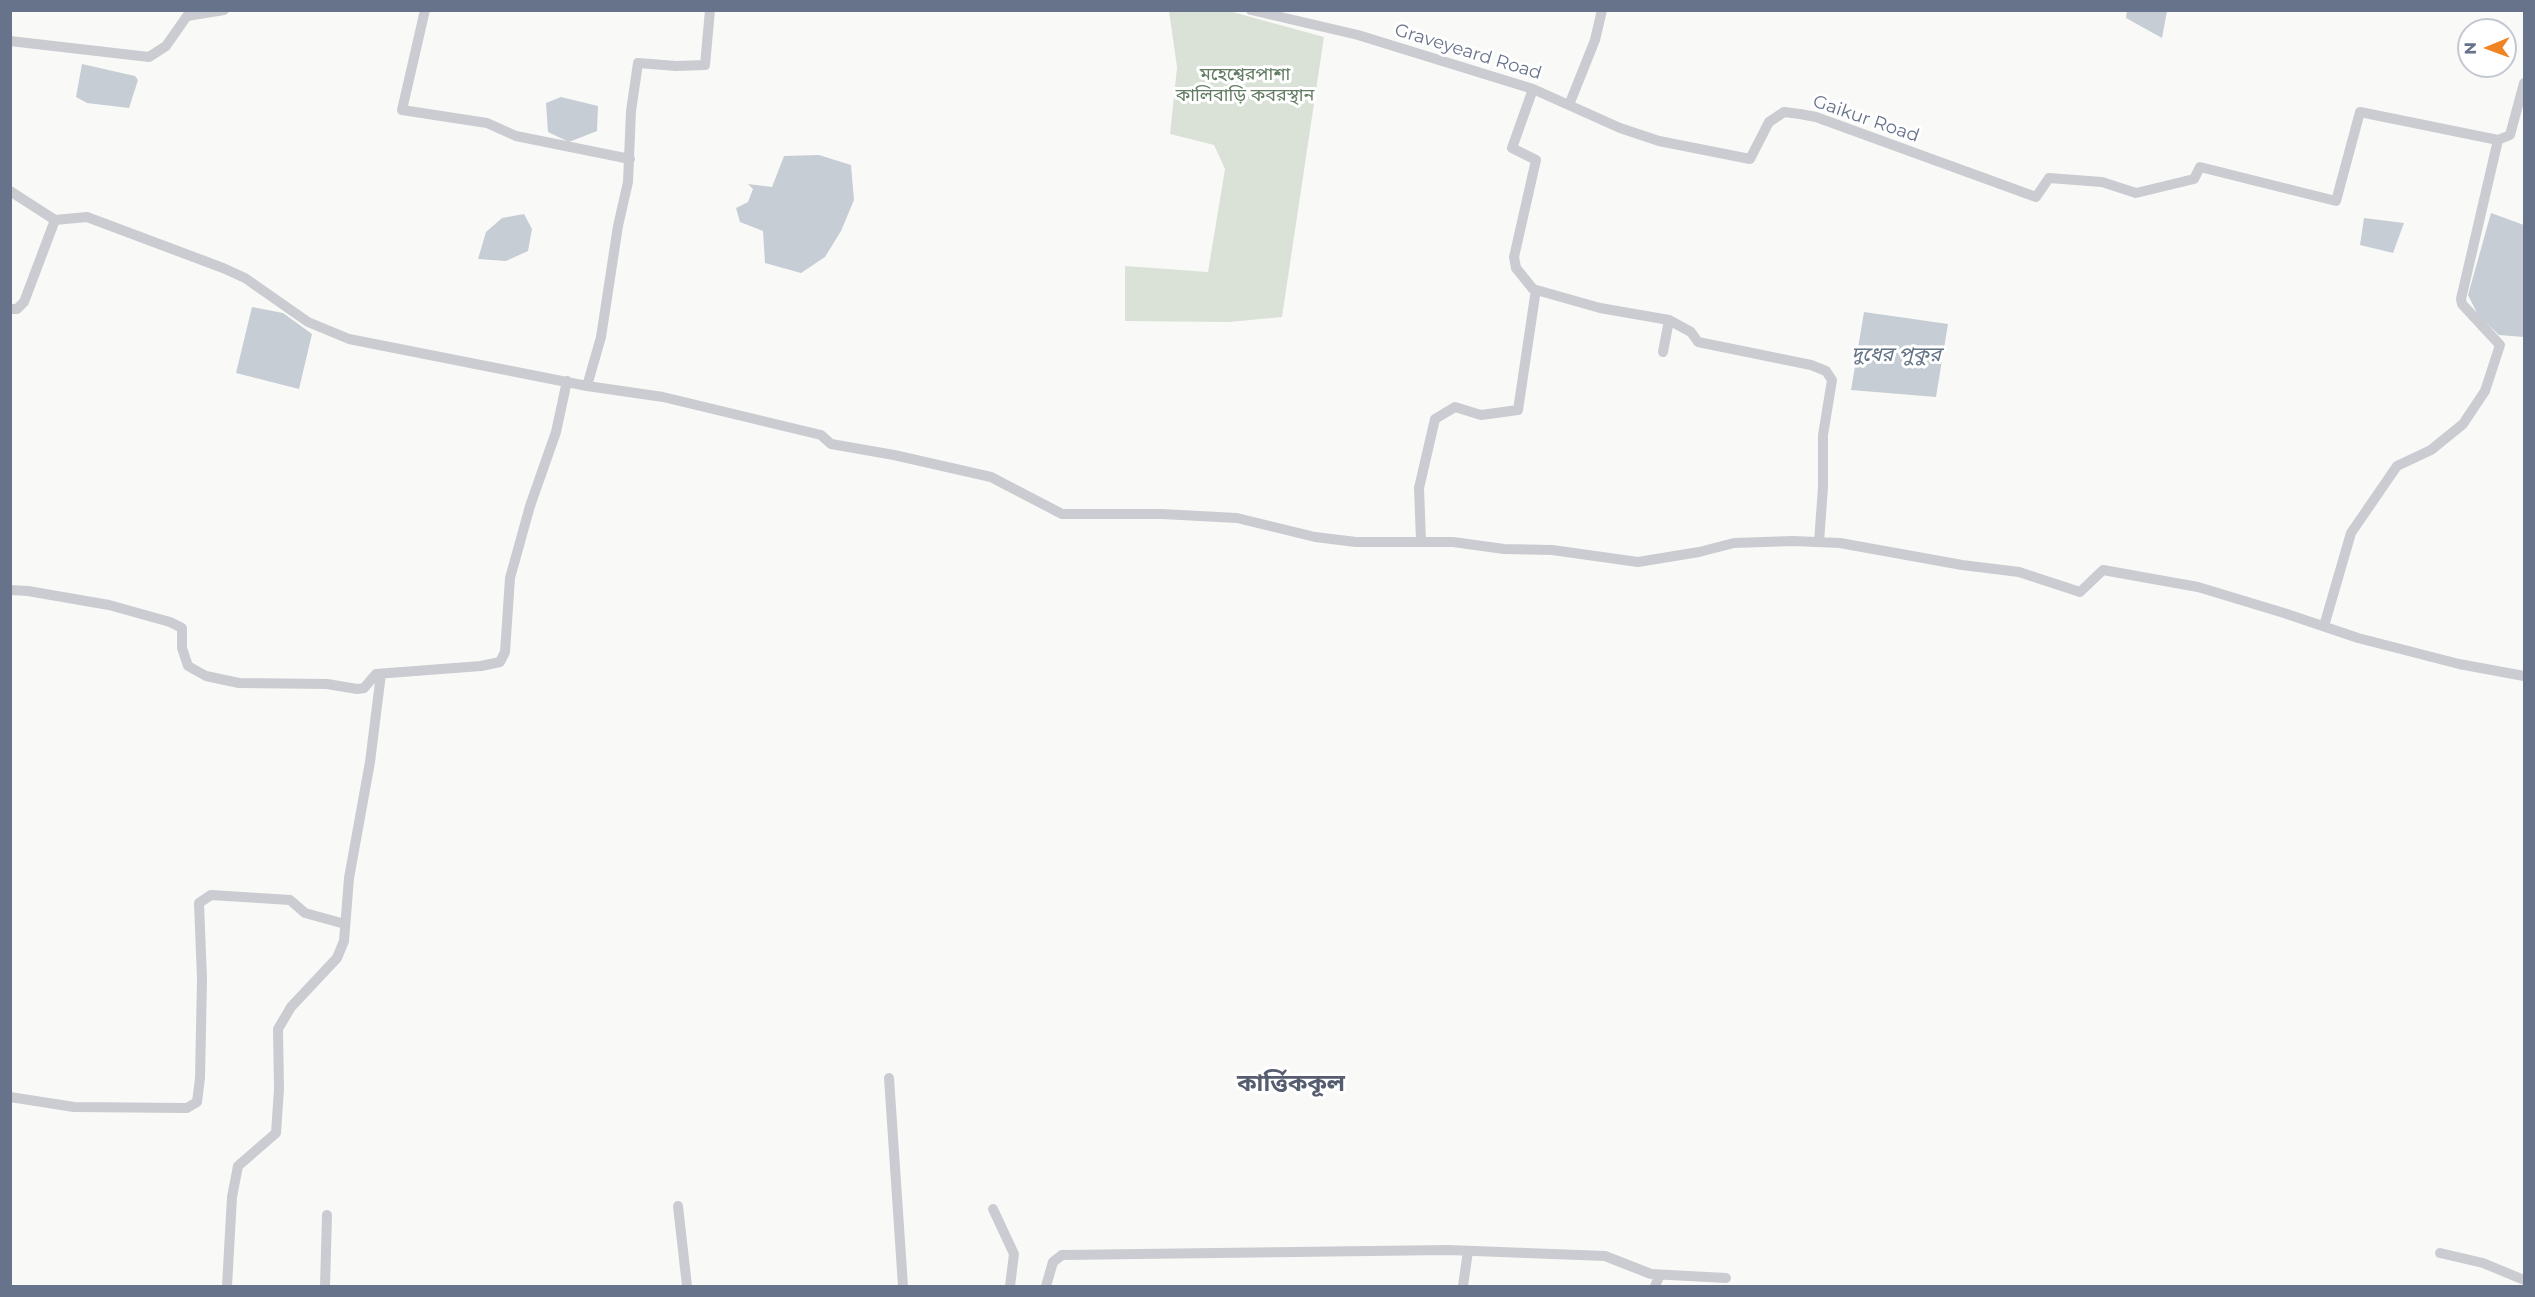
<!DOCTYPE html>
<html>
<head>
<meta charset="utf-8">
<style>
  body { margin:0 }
  #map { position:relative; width:2535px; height:1297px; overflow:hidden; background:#f9faf7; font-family:Montserrat,sans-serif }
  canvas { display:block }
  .frame { position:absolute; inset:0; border:12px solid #67728b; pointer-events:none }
  .north { position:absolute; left:2457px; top:18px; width:60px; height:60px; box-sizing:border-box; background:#fff; border:2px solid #c2c7d1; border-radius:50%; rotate:269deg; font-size:16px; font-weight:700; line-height:24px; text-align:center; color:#67728b }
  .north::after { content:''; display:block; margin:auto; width:21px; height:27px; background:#f08422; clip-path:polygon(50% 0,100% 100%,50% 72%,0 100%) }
</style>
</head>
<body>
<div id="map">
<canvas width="2535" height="1297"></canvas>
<div class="frame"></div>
<div class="north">N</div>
</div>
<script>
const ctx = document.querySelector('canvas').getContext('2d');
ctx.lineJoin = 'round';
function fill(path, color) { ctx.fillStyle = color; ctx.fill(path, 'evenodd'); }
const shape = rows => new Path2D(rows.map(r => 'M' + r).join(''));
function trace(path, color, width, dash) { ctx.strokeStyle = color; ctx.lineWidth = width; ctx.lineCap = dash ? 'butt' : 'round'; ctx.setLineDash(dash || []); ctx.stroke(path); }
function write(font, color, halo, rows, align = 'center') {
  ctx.font = font + ' Montserrat,"Noto Sans Bengali",sans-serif'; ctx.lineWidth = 6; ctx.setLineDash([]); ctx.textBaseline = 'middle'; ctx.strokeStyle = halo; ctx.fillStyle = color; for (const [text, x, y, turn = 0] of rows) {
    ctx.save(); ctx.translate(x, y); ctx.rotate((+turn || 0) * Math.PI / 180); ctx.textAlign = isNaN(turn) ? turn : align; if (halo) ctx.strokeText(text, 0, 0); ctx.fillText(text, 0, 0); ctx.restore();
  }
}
fill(shape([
  [1169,11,1229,11,1324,37,1282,317,1229,322,1125,321,1125,266,1208,272,1225,169,1214,145,1170,134,1177,67]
]), '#dae2d8');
fill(shape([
  [2127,11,2167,11,2162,38,2126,18],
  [82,64,135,76,138,80,129,108,87,103,76,97],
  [561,97,598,106,597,131,569,142,548,132,546,103],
  [819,155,851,165,854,200,841,231,825,257,801,273,765,263,763,231,740,222,736,208,748,202,753,189,748,184,772,187,784,156],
  [2491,213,2524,225,2524,337,2499,335,2478,315,2468,295],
  [524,214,532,229,528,251,506,261,478,259,486,232,502,218],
  [2364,218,2404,223,2393,253,2360,245],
  [252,307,283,313,312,334,299,389,236,373],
  [1864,312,1948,324,1936,397,1851,390]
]), '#c6cdd5');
trace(shape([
  [425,10,402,110,487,123,516,136,630,159],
  [1251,10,1358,35,1533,89,1620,128,1659,141,1750,159,1769,122,1784,112,1800,114,1816,117,2036,197,2049,178,2102,182,2136,193,2194,179,2200,167,2336,201,2360,112,2498,140,2510,135,2524,83],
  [10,41,149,57,166,46,187,16,224,10],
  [1533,89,1512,148,1536,160,1514,257,1516,268,1533,289,1600,308,1669,320,1691,332,1698,342,1811,365,1826,371,1832,380,1823,435,1823,487,1819,542],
  [1569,105,1595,40,1602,10],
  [10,191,55,220,87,217,223,268,245,278,308,322,349,339,587,386,663,397,821,435,831,444,894,455,991,477,1062,514,1162,514,1237,518,1315,537,1356,542,1453,542,1504,549,1552,550,1638,562,1699,552,1734,543,1793,541,1840,543,1962,565,2019,572,2080,592,2103,570,2198,587,2284,613,2358,638,2459,664,2524,676],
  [10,309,17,309,24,302,55,220],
  [1663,352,1669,320],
  [587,386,601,337,618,226,628,182,631,111,638,63,676,66,705,65,710,10],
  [1421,541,1419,488,1435,419,1455,407,1481,415,1518,410,1535,296],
  [10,590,28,591,109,605,170,622,182,628,182,648,188,666,206,676,239,683,327,684,357,689,364,688,376,674,481,666,500,662,505,652,510,578,530,506,556,432,567,381],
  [2324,626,2351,533,2397,466,2431,450,2463,424,2485,391,2500,345,2462,304,2461,299,2498,140],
  [889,1078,903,1286],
  [10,1097,74,1107,187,1108,197,1102,200,1078,202,979,199,903,211,895,290,900,305,913,345,924],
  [678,1206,687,1286],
  [993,1209,1014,1254,1010,1286],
  [2440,1253,2483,1263,2524,1280],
  [227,1286,232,1197,238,1166,276,1133,279,1089,278,1029,291,1007,337,958,344,941,349,878,370,762,381,674],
  [325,1286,327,1215],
  [1046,1286,1053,1262,1062,1255,1448,1250,1605,1256,1651,1274,1726,1278],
  [1463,1286,1468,1251],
  [1655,1286,1660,1275]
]), '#caccd1', 10);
write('18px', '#67728b', '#fff', [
  ["Graveyeard Road",1468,52,17],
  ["Gaikur Road",1866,119,19]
]);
write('18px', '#627b63', '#fff', [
  ["মহেশ্বেরপাশা",1245,75],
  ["কালিবাড়ি কবরস্থান",1245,96]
]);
write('italic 20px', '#637385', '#fff', [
  ["দুধের পুকুর",1896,355]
]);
write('bold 24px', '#555d6f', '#fff', [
  ["কার্ত্তিককূল",1291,1084]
]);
</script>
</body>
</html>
